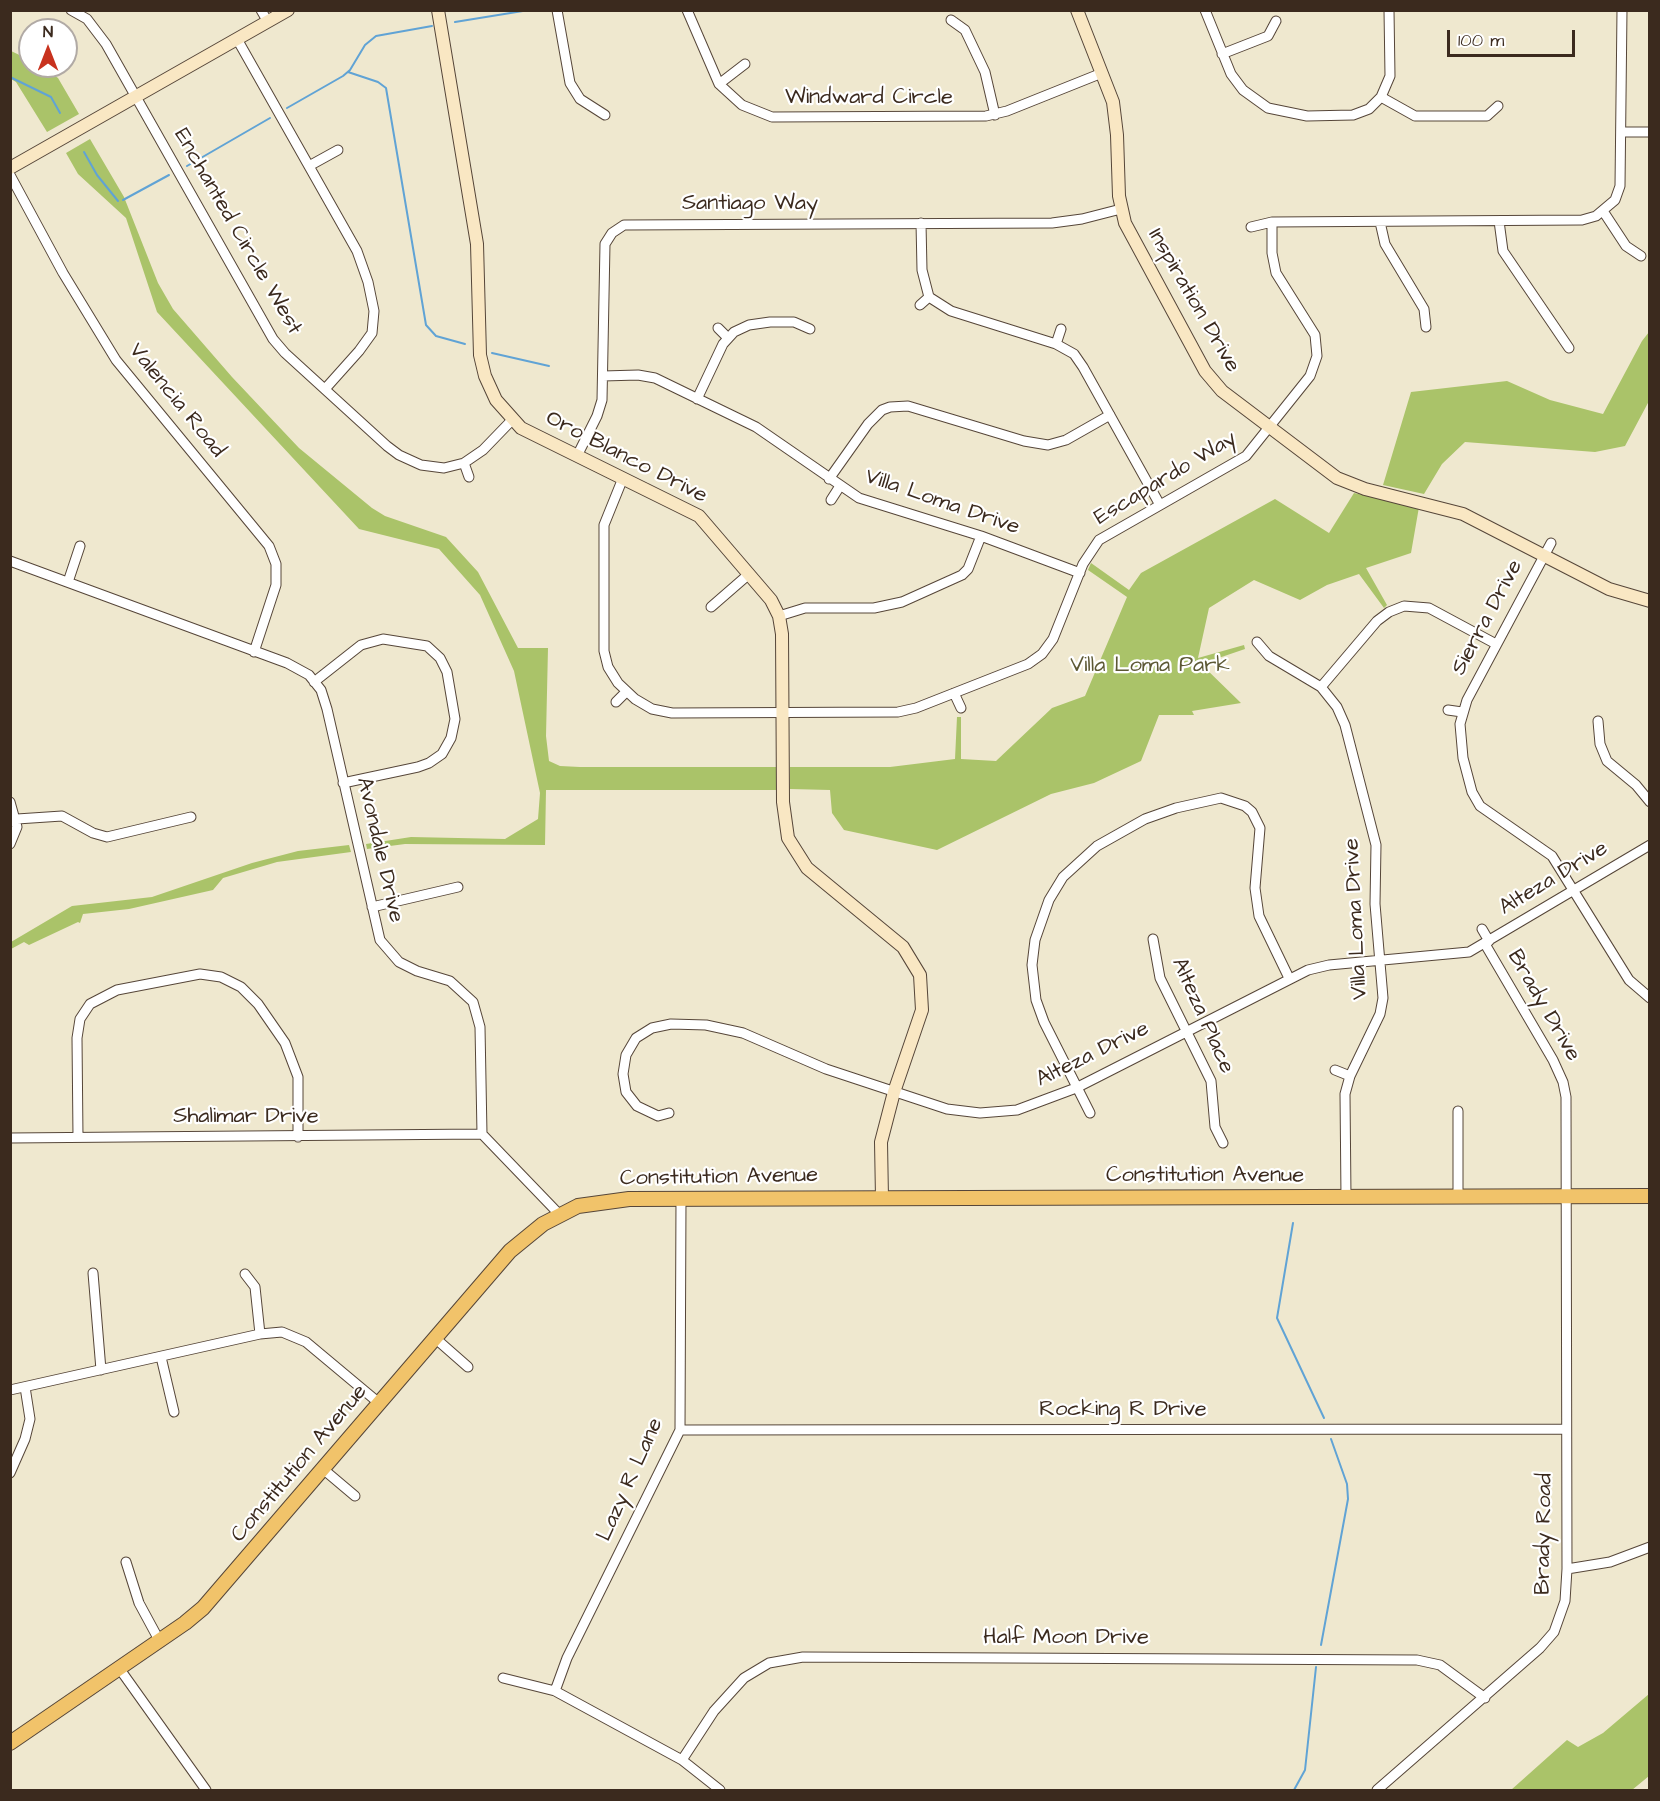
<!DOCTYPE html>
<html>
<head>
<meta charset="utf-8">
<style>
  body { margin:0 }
  #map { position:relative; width:1660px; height:1801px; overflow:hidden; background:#efe8cf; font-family:"Architects Daughter",sans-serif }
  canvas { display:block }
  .frame { position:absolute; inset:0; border:12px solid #3b2a1e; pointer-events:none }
  .north { position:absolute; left:18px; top:18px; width:60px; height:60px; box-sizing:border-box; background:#fff; border:2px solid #b1aaa5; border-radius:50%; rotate:0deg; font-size:16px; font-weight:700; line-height:24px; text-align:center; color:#3b2a1e }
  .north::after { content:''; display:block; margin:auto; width:21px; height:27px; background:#c8321e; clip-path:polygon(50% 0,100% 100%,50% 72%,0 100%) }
  .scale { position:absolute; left:1447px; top:30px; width:128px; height:27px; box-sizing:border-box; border:3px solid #3b2a1e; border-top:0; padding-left:8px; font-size:18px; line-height:21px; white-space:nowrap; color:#3b2a1e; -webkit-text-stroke:4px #fff; paint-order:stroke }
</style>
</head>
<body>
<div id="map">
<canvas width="1660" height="1801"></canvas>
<div class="frame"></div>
<div class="north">N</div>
<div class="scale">100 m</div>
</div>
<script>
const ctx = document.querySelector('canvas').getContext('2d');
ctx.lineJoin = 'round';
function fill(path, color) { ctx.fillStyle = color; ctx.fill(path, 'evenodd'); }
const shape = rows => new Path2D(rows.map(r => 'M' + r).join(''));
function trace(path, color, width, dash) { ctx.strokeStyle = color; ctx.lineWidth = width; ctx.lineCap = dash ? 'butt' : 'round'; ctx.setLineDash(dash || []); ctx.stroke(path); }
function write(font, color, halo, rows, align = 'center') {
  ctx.font = font + ' "Architects Daughter",sans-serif'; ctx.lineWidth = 4.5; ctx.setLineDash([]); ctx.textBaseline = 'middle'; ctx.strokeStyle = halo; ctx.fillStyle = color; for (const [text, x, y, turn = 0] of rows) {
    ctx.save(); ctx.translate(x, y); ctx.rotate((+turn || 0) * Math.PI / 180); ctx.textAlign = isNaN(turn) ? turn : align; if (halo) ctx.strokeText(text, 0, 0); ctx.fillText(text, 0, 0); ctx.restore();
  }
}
fill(shape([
  [11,51,30,60,30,66,42,66,58,78,79,114,47,132,16,82,11,79],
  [90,139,124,197,158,283,173,309,232,377,299,448,372,508,385,516,446,537,478,572,518,648,548,648,546,736,549,761,560,766,580,767,776,767,776,790,546,790,545,845,405,844,367,849,366,844,411,837,505,839,538,819,540,793,514,671,480,595,439,549,359,529,157,312,126,218,78,174,66,153],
  [1649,332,1649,401,1625,446,1595,452,1465,442,1442,464,1424,494,1383,485,1411,392,1507,381,1550,400,1603,414,1642,341],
  [1354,493,1419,507,1411,553,1366,568,1387,605,1384,608,1359,574,1327,585,1300,600,1254,580,1209,608,1198,658,1244,645,1245,649,1201,664,1241,703,1192,711,1194,715,1159,715,1141,761,1094,783,1051,794,937,850,844,830,832,813,830,790,790,789,790,767,890,767,955,759,957,717,961,717,961,759,996,761,1052,708,1085,696,1127,597,1088,570,1091,563,1129,590,1141,573,1275,499,1329,533],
  [349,845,351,852,277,862,223,878,213,890,129,909,83,914,80,923,78,922,29,945,24,942,11,949,11,942,72,906,152,897,252,863,298,851],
  [1649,1694,1649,1776,1632,1790,1511,1790,1567,1740,1578,1747,1603,1733]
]), '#aac369');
trace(shape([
  [455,22,529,10],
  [348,72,378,82,386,88,426,325,436,336,465,344],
  [10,77,51,97,60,113],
  [287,108,343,76,350,70,365,45,376,36,432,26],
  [84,152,97,175,118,201],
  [187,166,270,118],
  [123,200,169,175],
  [492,353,549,366],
  [1293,1223,1277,1318,1324,1418],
  [1321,1645,1348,1499,1347,1484,1331,1439],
  [1294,1790,1305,1770,1316,1667]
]), '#60a3d5', 2);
const street = shape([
  [71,10,87,19,106,44,273,339,285,353,387,446,399,455,421,465,444,468,464,463,483,450,512,420],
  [261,10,268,22],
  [557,10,570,83,580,99,605,115],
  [687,10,719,84,742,105,772,117,986,116,1007,111,1102,73],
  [1205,10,1231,74,1243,90,1268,108,1307,116,1353,115,1369,109,1381,97,1390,76,1389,10],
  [951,20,965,30,985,72,995,115],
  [237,39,357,251,368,282,374,311,372,333,359,351,325,389],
  [1222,54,1268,36,1276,21],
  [719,84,745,64],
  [1381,97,1415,116,1487,116,1498,106],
  [1622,132,1650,132],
  [309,166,338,150],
  [10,175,63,273,116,360,269,546,276,564,276,585,254,652],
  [1603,211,1626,246,1641,256],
  [1499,221,1503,251,1569,348],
  [1380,222,1385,244,1424,309,1426,327],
  [921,223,922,270,929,297,951,311,1056,344,1074,354,1083,367,1160,505],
  [1251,227,1272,222,1582,220,1596,216,1615,200,1620,186,1622,10],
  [920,305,929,297],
  [718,328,728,338],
  [1056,344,1061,329],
  [603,376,638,375,655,378,756,427,859,498,981,536,1080,573],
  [697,399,723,344,734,332,749,325,770,322,794,322,810,329],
  [577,456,597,416,602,400,605,244,612,233,624,225,1052,223,1082,219,1121,209],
  [464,463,469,477],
  [623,478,604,525,604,651,608,667,618,683,635,699,652,709,672,713,898,712,916,708,1028,664,1042,654,1053,639,1083,564,1099,540,1246,456,1310,376,1317,356,1315,335,1276,273,1272,253,1272,222],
  [829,479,868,424,882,410,890,407,908,406,1024,441,1048,445,1066,440,1110,415],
  [831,500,840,486],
  [1551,543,1467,700,1460,724,1463,758,1472,792,1480,806,1552,856,1629,980,1650,998],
  [10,561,287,663,309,675,321,690,327,709,380,940,399,962,417,971,450,981,473,1002,480,1027,482,1134,559,1214],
  [68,582,80,546],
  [711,607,749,574],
  [779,616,805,608,874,608,902,602,962,575,968,569,981,536],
  [1257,642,1269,656,1321,687,1337,707,1345,725,1376,845,1375,904,1383,998,1380,1014,1350,1076,1345,1094,1346,1197],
  [314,682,361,645,383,639,427,646,440,658,447,672,455,719,451,738,442,754,429,763,418,767,343,783],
  [1321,687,1377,621,1389,612,1404,606,1429,608,1496,644],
  [954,693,961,708],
  [616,702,626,692],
  [1448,710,1462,712],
  [1598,721,1600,744,1607,761,1636,785,1650,802],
  [10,802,17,827,10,844],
  [17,819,62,816,93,833,107,837,191,817],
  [372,907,458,887],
  [1482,929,1489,941],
  [1153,939,1160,978,1211,1081,1215,1127,1223,1143],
  [1335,1070,1350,1076],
  [1458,1111,1458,1196],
  [669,1113,658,1116,637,1106,626,1092,623,1074,626,1055,636,1038,652,1028,671,1024,706,1025,743,1033,826,1069,947,1109,980,1113,1017,1110,1076,1088,1308,970,1329,965,1469,952,1650,845],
  [1090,1113,1044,1022,1036,1000,1032,965,1035,940,1049,900,1063,877,1097,846,1145,819,1176,808,1221,798,1245,806,1252,812,1260,828,1255,888,1259,916,1289,978],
  [78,1137,77,1038,80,1019,90,1004,117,990,200,974,221,977,241,987,258,1004,285,1043,298,1077,298,1137],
  [10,1138,482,1134],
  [93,1273,101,1370],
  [245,1274,255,1287,260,1334],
  [435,1338,468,1367],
  [161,1357,174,1412],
  [10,1390,260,1334,282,1332,306,1342,379,1403],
  [680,1430,1566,1429],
  [323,1469,355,1496],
  [10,1473,25,1439,30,1419,25,1387],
  [126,1562,139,1603,159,1640],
  [1567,1569,1610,1562,1650,1547],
  [119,1668,206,1790],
  [503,1678,555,1691,682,1760,720,1790],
  [555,1691,567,1658,680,1430,681,1199],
  [682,1760,714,1711,744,1678,769,1663,803,1657,1417,1660,1440,1665,1485,1698],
  [1377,1790,1540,1648,1554,1632,1565,1601,1567,1569,1566,1097,1563,1082,1553,1060,1485,944]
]);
const secondary = shape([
  [438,10,477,244,480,355,485,376,496,400,521,428,699,516,771,600,779,616,782,634,783,802,788,838,807,868,903,947,920,975,922,1010,894,1092,881,1142,882,1198],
  [1077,10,1113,102,1117,135,1119,196,1125,223,1205,371,1222,391,1337,478,1365,489,1463,514,1609,589,1650,601],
  [10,168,288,10]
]);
const primary = shape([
  [10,1743,185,1623,203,1608,510,1251,543,1224,578,1206,629,1199,1650,1196]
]);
trace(street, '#564639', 11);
trace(secondary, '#564639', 14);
trace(primary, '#564639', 16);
trace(street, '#fff', 9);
trace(secondary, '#f9e7c3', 12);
trace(primary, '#f1c36a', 14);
write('22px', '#3b2a1e', '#fff', [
  ["Windward Circle",869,98],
  ["Santiago Way",750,204],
  ["Enchanted Circle West",237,232,60],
  ["Inspiration Drive",1193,301,60],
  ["Valencia Road",176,401,51],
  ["Oro Blanco Drive",626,458,27],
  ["Escapardo Way",1166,479,-31],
  ["Villa Loma Drive",942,503,19],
  ["Sierra Drive",1488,618,-62],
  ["Avondale Drive",379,850,77],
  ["Alteza Drive",1554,879,-31],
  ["Villa Loma Drive",1357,919,-93],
  ["Brady Drive",1543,1006,60],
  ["Alteza Place",1202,1016,66],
  ["Alteza Drive",1093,1055,-26],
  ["Shalimar Drive",246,1117],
  ["Constitution Avenue",1205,1176],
  ["Constitution Avenue",719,1178,-1],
  ["Rocking R Drive",1123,1410],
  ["Constitution Avenue",300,1464,-50],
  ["Lazy R Lane",631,1480,-66],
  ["Brady Road",1545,1534,-89],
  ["Half Moon Drive",1066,1638]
]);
write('22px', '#5c5834', '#fff', [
  ["Villa Loma Park",1150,666]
]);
</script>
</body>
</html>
